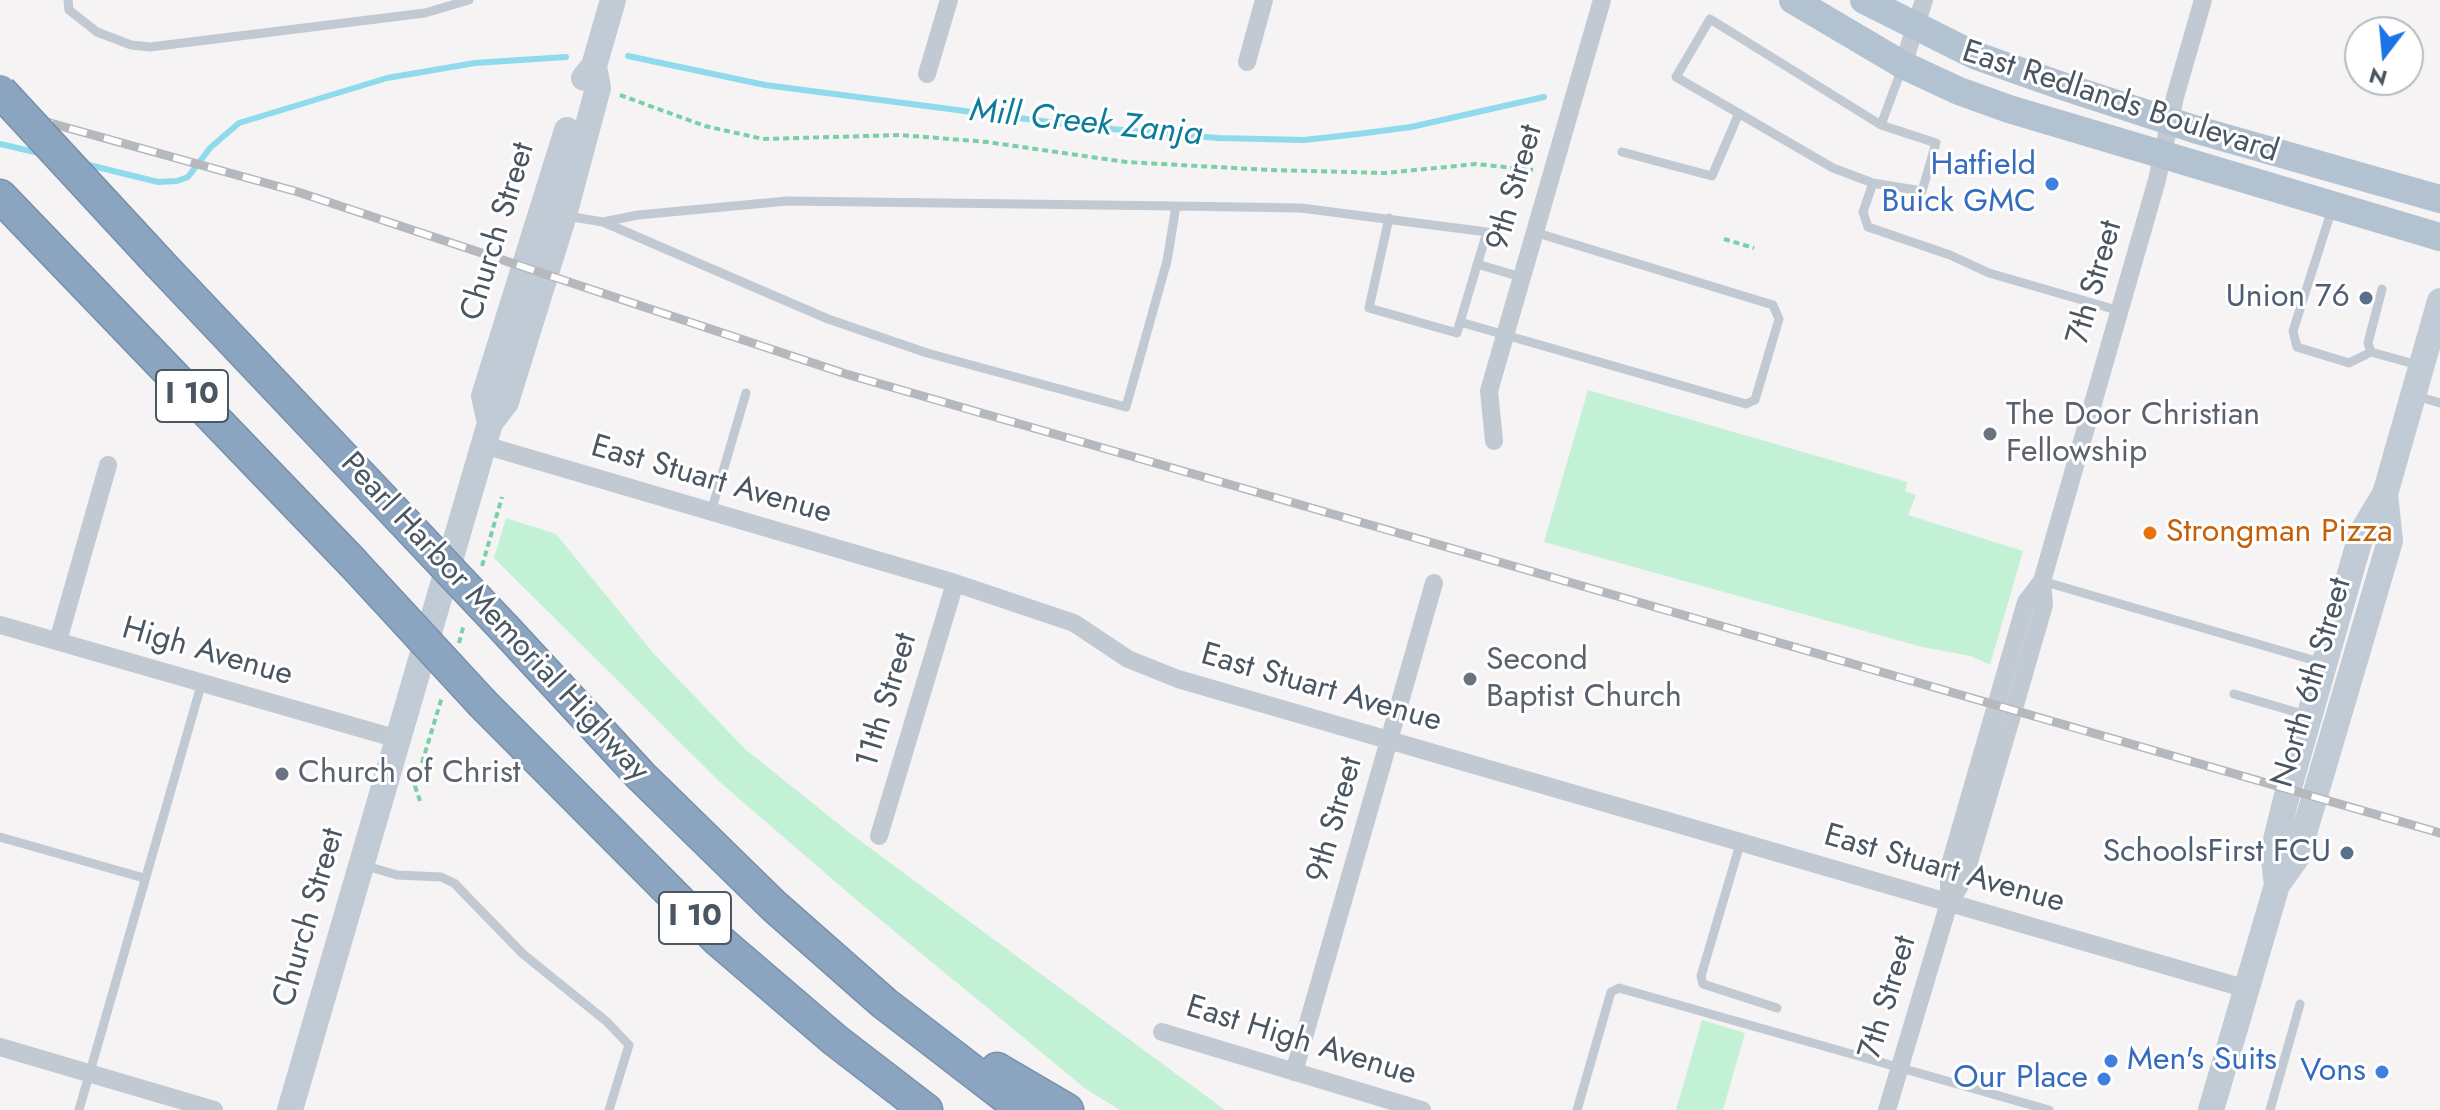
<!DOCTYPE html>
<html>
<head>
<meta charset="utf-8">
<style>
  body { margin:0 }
  #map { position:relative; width:2440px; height:1110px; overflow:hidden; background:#f5f3f3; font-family:Jost,sans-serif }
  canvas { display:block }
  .north { position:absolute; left:2344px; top:16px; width:80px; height:80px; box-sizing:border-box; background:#fff; border:2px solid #b7bbc0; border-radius:50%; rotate:196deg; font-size:22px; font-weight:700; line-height:32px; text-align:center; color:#4a5661 }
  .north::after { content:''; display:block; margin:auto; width:28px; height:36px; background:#1a73e8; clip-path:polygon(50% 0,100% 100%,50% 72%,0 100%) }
</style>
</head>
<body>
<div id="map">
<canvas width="2440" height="1110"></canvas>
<div class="north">N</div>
</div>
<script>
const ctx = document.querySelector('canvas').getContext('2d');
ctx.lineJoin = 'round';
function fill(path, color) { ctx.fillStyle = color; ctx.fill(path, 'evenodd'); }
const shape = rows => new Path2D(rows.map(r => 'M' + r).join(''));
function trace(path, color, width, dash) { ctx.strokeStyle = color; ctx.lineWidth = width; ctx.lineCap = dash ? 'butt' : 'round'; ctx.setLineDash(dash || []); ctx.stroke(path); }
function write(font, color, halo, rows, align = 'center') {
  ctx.font = font + ' Jost,sans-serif'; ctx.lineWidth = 6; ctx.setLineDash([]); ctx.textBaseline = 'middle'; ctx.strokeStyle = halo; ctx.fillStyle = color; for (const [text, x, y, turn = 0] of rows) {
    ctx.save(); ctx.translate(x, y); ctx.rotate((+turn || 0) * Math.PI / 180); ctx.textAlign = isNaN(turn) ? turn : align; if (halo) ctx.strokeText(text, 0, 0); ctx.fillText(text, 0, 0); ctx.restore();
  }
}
fill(shape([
  [1588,390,1907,482,1905,491,1916,495,1908,515,2023,551,1990,665,1971,656,1922,647,1544,542],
  [506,518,556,534,654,654,745,749,851,834,1225,1110,1120,1110,1086,1089,859,902,722,784,494,558],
  [1702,1020,1745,1033,1723,1110,1676,1110]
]), '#c3f1d5');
trace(shape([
  [628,56,765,85,1088,127,1218,138,1304,140,1358,134,1411,127,1544,97],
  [0,144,39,153],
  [85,164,158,182,177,181,188,177,210,148,239,123,387,78,475,63,566,57]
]), '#90daee', 6);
const highway = shape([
  [0,196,352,562],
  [160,264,372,488],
  [505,629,641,776,774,906,884,1003,1023,1110],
  [483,704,717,939,835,1040,926,1110],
  [997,1069,1067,1110]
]);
trace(highway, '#7690ad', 35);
trace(shape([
  [620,95,705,126,763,139,901,135,987,142,1126,162,1270,170,1385,173,1476,164,1533,170],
  [1724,239,1754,248],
  [482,566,502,497],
  [459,643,464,624],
  [420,801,415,786,442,697]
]), '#7ad0a6', 4, [6, 4]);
trace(shape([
  [68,0,69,10,97,32,131,45,150,47,425,13,469,0],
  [1881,125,1710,19,1676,77,1833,168,1873,183,1922,191,1936,143,1881,125,1902,68],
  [1622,152,1712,176,1739,113],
  [1873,183,1863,212,1868,227,1950,255,1989,273,2120,311],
  [1176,206,1301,208,1487,232,1460,322,1746,404,1755,400,1779,319,1773,305,1534,232],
  [2332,209,2293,331,2297,347,2349,363,2371,352,2418,365],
  [567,216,603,222,828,319,927,353,1126,407,1167,261,1176,206,787,201,638,215,603,222],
  [1389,218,1369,308,1457,333,1460,322],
  [1477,264,1521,277],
  [2371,352,2368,343,2382,289],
  [2416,396,2440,403],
  [711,512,746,393],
  [2042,581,2323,663],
  [2234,694,2306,715],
  [0,837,144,878],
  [1740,844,1701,976,1703,984,1777,1008],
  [363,865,397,875,441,877,454,883,523,954,606,1021,629,1045,609,1110],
  [79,1110,202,682],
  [1577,1110,1611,992,1619,988,2049,1110],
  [2270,1110,2300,1004]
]), '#c1cad2', 9);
trace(shape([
  [1247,62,1264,0],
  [1903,65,1924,0],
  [927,74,949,0],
  [1494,441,1489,391,1602,0],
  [484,445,955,583,1074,623,1128,659,1178,679,2247,989],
  [0,625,398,739],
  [58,641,108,465],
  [879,836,955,583],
  [1949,903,1949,868,2026,602,2042,581],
  [1162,1032,1422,1110],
  [0,1047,214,1110],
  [1294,1072,1434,583],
  [1887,1110,1949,903,1964,879,2013,712,2044,605,2042,581,2157,180,2175,97,2203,0]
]), '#c1cad2', 18);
trace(shape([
  [584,78,594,66,613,0],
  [490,423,484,396,567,130],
  [2277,885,2273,852,2288,791,2362,532,2385,494,2440,301],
  [290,1110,490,423,506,402,564,215,598,88,594,66],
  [2211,1110,2277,885,2297,857,2390,541,2385,494]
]), '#c1cbd6', 26);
trace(shape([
  [1793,0,1903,65,1959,91,2009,109,2440,237],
  [1864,0,1974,55,2065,87,2194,129,2440,199]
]), '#b3c2d1', 28);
trace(highway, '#8ba5c1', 32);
const rail = shape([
  [0,109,298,192,846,374,2440,833]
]);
trace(rail, '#b5b8bd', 9);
trace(rail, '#fff', 6, [18]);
const highwayBridge = shape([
  [0,91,160,264],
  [372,488,505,629],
  [352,562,483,704]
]);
trace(highwayBridge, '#7690ad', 35, []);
trace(highwayBridge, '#8ba5c1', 32);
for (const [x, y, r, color] of [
  [2052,184,8,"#3f7fe0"],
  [2366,298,8,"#5c6f8a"],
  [1990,434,8,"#6b7280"],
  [2150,533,8,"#e8710a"],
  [1470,679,8,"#6b7280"],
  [282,774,8,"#6b7280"],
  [2347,853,8,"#5c6f8a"],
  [2111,1061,8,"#3f7fe0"],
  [2382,1072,8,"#3f7fe0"],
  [2104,1079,8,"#3f7fe0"]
]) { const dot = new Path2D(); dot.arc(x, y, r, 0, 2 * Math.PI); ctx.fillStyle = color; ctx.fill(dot); trace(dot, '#fff', 3); }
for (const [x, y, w] of [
  [192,396,72],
  [695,918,72]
]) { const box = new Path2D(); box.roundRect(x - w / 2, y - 26, w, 52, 6); ctx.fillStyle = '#fff'; ctx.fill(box); trace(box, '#4a5661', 2); }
write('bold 30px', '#4a5661', null, [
  ["I 10",192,396],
  ["I 10",695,918]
]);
write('32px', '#4a5661', '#fff', [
  ["East Redlands Boulevard",2120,103,18],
  ["9th Street",1516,188,-74],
  ["Church Street",499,232,-73],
  ["7th Street",2096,283,-74],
  ["East Stuart Avenue",711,481,16],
  ["Pearl Harbor Memorial Highway",494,618,47],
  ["High Avenue",207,653,16],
  ["North 6th Street",2313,683,-74],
  ["East Stuart Avenue",1321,689,16],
  ["11th Street",888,701,-73],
  ["9th Street",1336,820,-74],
  ["East Stuart Avenue",1944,870,16],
  ["Church Street",310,918,-74],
  ["7th Street",1889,998,-73],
  ["East High Avenue",1301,1042,17]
]);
write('32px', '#366cbe', '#fff', [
  ["Hatfield",2036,166],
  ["Buick GMC",2036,203],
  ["Men's Suits",2127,1061,"left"],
  ["Vons",2366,1072],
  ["Our Place",2088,1079]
], 'right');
write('32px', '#4e5e75', '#fff', [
  ["Union 76",2350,298],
  ["SchoolsFirst FCU",2331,853]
], 'right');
write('32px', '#5b616d', '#fff', [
  ["The Door Christian",2006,416],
  ["Fellowship",2006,453],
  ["Second",1486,661],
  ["Baptist Church",1486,698],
  ["Church of Christ",298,774]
], 'left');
write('32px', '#c56008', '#fff', [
  ["Strongman Pizza",2166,533]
], 'left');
write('italic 34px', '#0c7c9b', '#fff', [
  ["Mill Creek Zanja",1086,124,6]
]);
</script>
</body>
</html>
